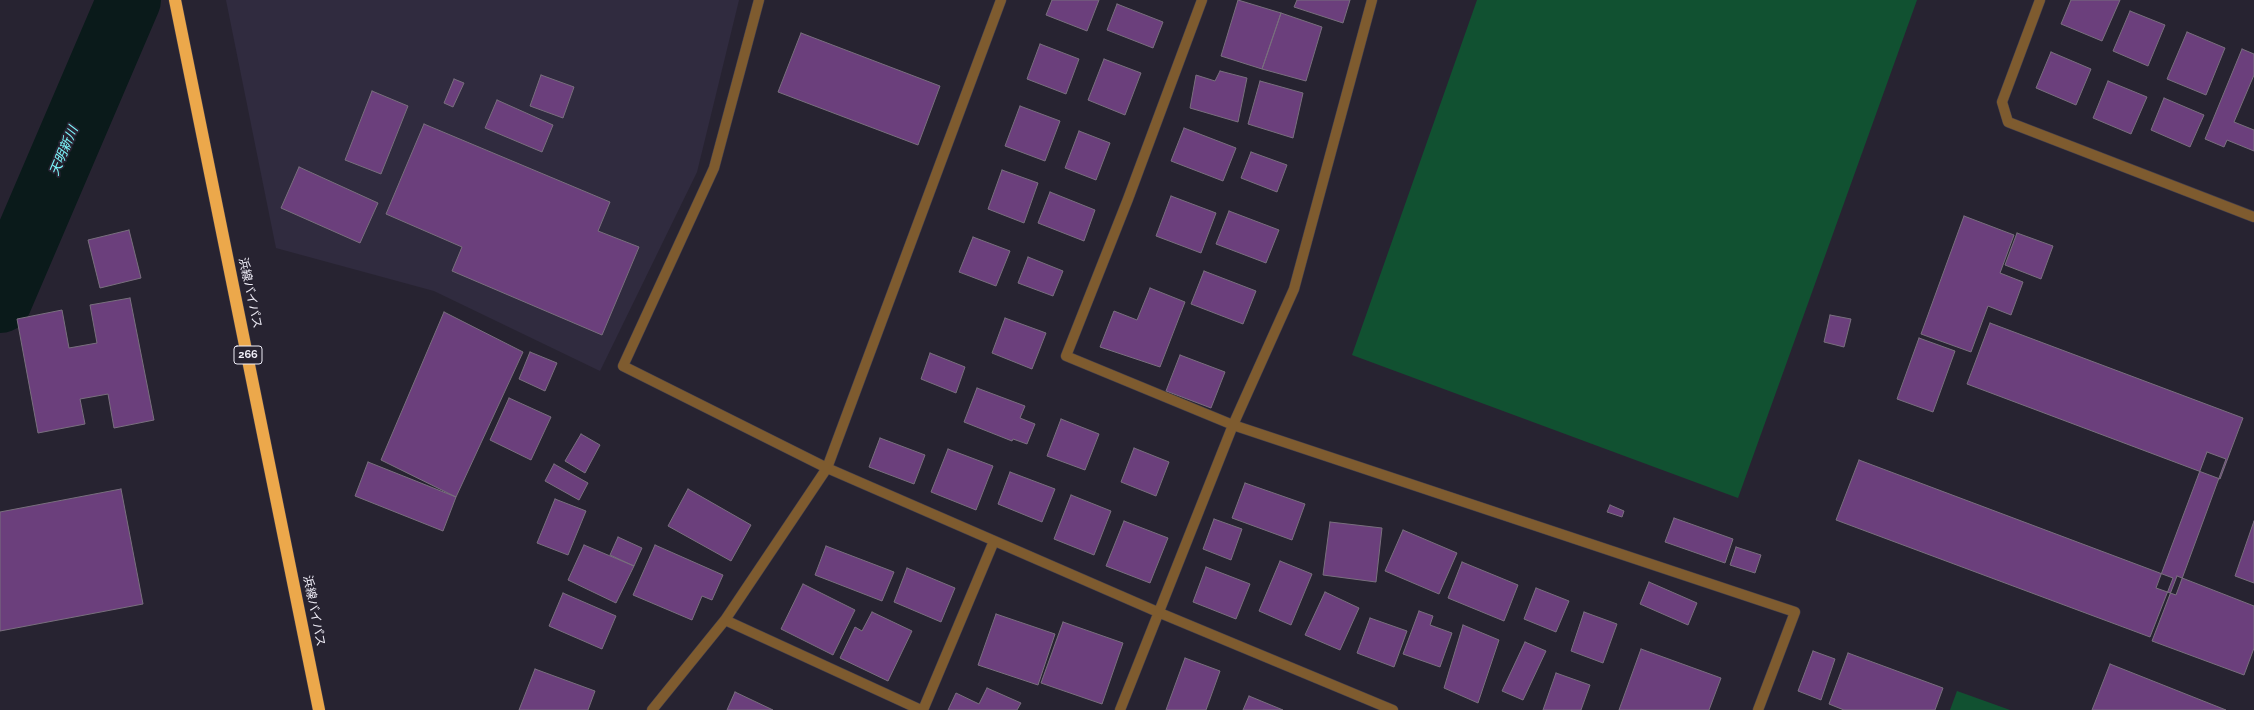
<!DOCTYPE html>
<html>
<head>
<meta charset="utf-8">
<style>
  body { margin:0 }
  canvas { display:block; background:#272331 }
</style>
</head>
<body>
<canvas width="2254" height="710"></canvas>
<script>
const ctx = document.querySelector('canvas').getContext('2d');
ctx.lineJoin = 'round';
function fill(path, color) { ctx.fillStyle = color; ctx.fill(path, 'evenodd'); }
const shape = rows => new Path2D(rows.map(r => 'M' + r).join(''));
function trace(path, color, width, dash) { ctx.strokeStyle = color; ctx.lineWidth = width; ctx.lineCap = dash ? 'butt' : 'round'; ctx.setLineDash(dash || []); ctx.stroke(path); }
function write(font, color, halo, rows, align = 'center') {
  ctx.font = font + ' Raleway,"Noto Sans JP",sans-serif'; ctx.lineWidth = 3.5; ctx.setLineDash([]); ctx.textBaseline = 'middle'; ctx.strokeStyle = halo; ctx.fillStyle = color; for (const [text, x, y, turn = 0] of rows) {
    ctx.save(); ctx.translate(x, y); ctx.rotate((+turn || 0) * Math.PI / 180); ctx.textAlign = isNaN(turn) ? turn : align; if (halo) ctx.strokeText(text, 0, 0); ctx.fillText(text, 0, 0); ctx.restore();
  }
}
fill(shape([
  [226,0,739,0,697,172,600,371,434,291,276,248]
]), '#302b3f');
fill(shape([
  [1477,0,1917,0,1738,498,1352,355],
  [1957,691,2010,710,1950,710]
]), '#115131');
trace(shape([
  [0,301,129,0]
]), '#0a1a1a', 64);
const building = shape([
  [1052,0,1099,0,1087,31,1046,15,1052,0],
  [1238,0,1281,13,1262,69,1221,56,1238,0],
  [1297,0,1350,0,1343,23,1294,7,1297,0],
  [2071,0,2120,0,2102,41,2061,24,2071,0],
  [1117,4,1163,22,1153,48,1107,30,1117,4],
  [2130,11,2165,25,2148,66,2113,51,2130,11],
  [1281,13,1322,27,1306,81,1262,69,1281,13],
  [2187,32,2225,48,2206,95,2167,79,2187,32],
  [801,33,940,86,918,145,778,92,801,33],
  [1040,44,1079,59,1066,94,1027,79,1040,44],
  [2242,49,2254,54,2254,75,2234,122,2254,130,2254,151,2227,140,2224,147,2205,139,2242,49],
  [2051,52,2091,69,2076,105,2036,88,2051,52],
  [1104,59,1141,73,1125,115,1088,100,1104,59],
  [1220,71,1247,78,1238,122,1190,108,1196,75,1215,81,1220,71],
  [541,75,574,87,563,118,530,106,541,75],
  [454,79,464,83,453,107,444,103,454,79],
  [1260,81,1303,93,1293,138,1248,124,1260,81],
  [2108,81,2147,97,2131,134,2093,118,2108,81],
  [372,91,408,106,381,174,345,160,372,91],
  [2164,98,2204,115,2190,147,2151,130,2164,98],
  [497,100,553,125,542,152,485,128,497,100],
  [1020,106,1060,121,1045,161,1005,146,1020,106],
  [424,124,610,202,598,231,639,247,602,335,452,271,462,247,386,214,424,124],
  [1184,128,1236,148,1223,181,1171,161,1184,128],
  [1079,131,1110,143,1096,180,1065,168,1079,131],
  [1251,152,1287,165,1277,192,1241,178,1251,152],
  [299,167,378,203,360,243,281,208,299,167],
  [1002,170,1038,183,1024,223,988,209,1002,170],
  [1050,192,1095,210,1084,241,1038,223,1050,192],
  [1171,196,1216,213,1201,253,1156,236,1171,196],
  [1229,211,1279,230,1266,263,1216,244,1229,211],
  [1964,216,2014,235,2000,273,2023,282,2011,315,1988,306,1971,352,1921,334,1964,216],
  [129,230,141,278,100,288,88,240,129,230],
  [2017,233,2053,246,2041,279,2005,265,2017,233],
  [973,237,1010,251,996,286,959,272,973,237],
  [1028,257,1063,271,1053,296,1018,283,1028,257],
  [1204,271,1256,291,1243,324,1191,304,1204,271],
  [1150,288,1185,302,1160,367,1100,347,1114,311,1137,320,1150,288],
  [130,298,154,420,114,428,108,394,80,399,85,424,38,433,17,319,62,310,69,348,97,343,90,305,130,298],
  [444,312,523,352,456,497,381,460,444,312],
  [1830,315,1851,319,1844,347,1824,342,1830,315],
  [1005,318,1046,333,1032,369,992,353,1005,318],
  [1990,323,2243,418,2220,479,1967,384,1990,323],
  [1919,338,1955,351,1933,412,1897,399,1919,338],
  [530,352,557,363,545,391,519,379,530,352],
  [930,353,965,367,956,393,921,379,930,353],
  [1180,355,1225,372,1211,408,1166,391,1180,355],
  [977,388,1025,406,1020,418,1035,424,1027,444,1013,439,1012,441,964,422,977,388],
  [509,398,551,417,531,460,490,440,509,398],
  [1061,419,1099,434,1085,470,1047,456,1061,419],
  [581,434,600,445,585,473,565,461,581,434],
  [880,438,925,455,914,484,869,467,880,438],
  [1134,448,1169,462,1156,496,1121,482,1134,448],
  [948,449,993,466,976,510,931,492,948,449],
  [2207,452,2226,459,2176,595,2156,588,2207,452],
  [1859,460,2173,578,2150,637,1836,520,1859,460],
  [368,462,456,497,443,531,355,496,368,462],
  [554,464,588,483,579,500,545,481,554,464],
  [1010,472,1055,489,1042,522,998,504,1010,472],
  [1245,483,1305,504,1292,540,1232,518,1245,483],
  [121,489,143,604,0,631,0,512,121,489],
  [688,489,751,525,731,561,668,526,688,489],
  [1071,495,1111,511,1094,555,1054,539,1071,495],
  [555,499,586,511,568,555,537,543,555,499],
  [1610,505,1624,511,1622,517,1607,512,1610,505],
  [1674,518,1733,539,1725,563,1665,542,1674,518],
  [1214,519,1242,529,1231,560,1203,549,1214,519],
  [1124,521,1168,538,1150,583,1106,566,1124,521],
  [2254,521,2254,583,2235,576,2254,521],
  [1330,522,1382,528,1376,582,1323,575,1330,522],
  [1403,530,1457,553,1439,594,1385,571,1403,530],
  [618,537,642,548,634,566,610,555,618,537],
  [584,545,634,566,616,603,568,580,584,545],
  [655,545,723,575,712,600,702,596,692,620,633,595,655,545],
  [826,546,894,572,882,601,815,575,826,546],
  [1736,547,1761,555,1755,573,1730,565,1736,547],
  [1280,561,1312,574,1291,625,1259,611,1280,561],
  [1462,562,1518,585,1504,621,1448,598,1462,562],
  [1206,567,1250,584,1236,619,1193,602,1206,567],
  [907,568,955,588,941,622,894,602,907,568],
  [2177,576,2254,606,2254,648,2244,675,2152,641,2177,576],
  [1649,582,1697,603,1688,625,1640,604,1649,582],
  [803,584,855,610,833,655,781,629,803,584],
  [1536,588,1569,601,1556,632,1524,619,1536,588],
  [1325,592,1359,608,1340,650,1305,635,1325,592],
  [563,593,616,616,602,649,549,626,563,593],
  [1419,611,1433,616,1430,625,1452,633,1440,667,1403,654,1419,611],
  [872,612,912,631,888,681,840,658,855,627,862,631,872,612],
  [1584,612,1617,624,1603,663,1571,651,1584,612],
  [996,614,1055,634,1038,685,978,665,996,614],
  [1370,618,1407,631,1394,667,1357,653,1370,618],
  [1063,622,1123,643,1102,704,1041,683,1063,622],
  [1463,625,1499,640,1478,703,1444,688,1463,625],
  [1525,642,1546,651,1523,700,1502,691,1525,642],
  [1641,649,1721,678,1709,710,1619,710,1641,649],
  [1813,651,1835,659,1821,700,1798,691,1813,651],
  [1848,653,1943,688,1935,710,1844,710,1829,704,1848,653],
  [1185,658,1220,671,1206,710,1166,710,1185,658],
  [2110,664,2226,710,2092,710,2110,664],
  [535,669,595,691,588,710,519,710,535,669],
  [1556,673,1590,685,1581,710,1543,710,1556,673],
  [987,688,1021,703,1017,710,948,710,956,693,979,704,987,688],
  [735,692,773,710,727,710,735,692],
  [1249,696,1283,710,1243,710,1249,696]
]);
fill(building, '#6b3f7c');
trace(building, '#796f7e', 1);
const street = shape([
  [759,0,714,168,623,366,827,468,1160,613,1393,710],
  [1202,0,1128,199,1066,356,1233,425,1795,612,1758,710],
  [2040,0,2002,102,2008,122,2254,217],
  [725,620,921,710],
  [652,710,725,620,827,468,1001,0],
  [923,710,994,541],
  [1120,710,1233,425,1294,289,1372,0]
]);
const highway = shape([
  [175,0,319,710]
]);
trace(street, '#433f4d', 11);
trace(highway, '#433f4d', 13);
trace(street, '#7e5b2f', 10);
trace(highway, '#eca84b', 12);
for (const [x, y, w] of [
  [248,355,28]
]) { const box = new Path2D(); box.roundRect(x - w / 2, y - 9, w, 18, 3); ctx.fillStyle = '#272331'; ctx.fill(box); trace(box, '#f0eef8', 1); }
write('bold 11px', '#f0eef8', null, [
  ["266",248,355]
]);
write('12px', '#f0eef8', '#272331', [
  ["浜線バイパス",250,293,78],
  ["浜線バイパス",314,611,79]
]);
write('italic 13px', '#7df8fd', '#272331', [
  ["天明新川",64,151,-67]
]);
</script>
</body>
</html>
